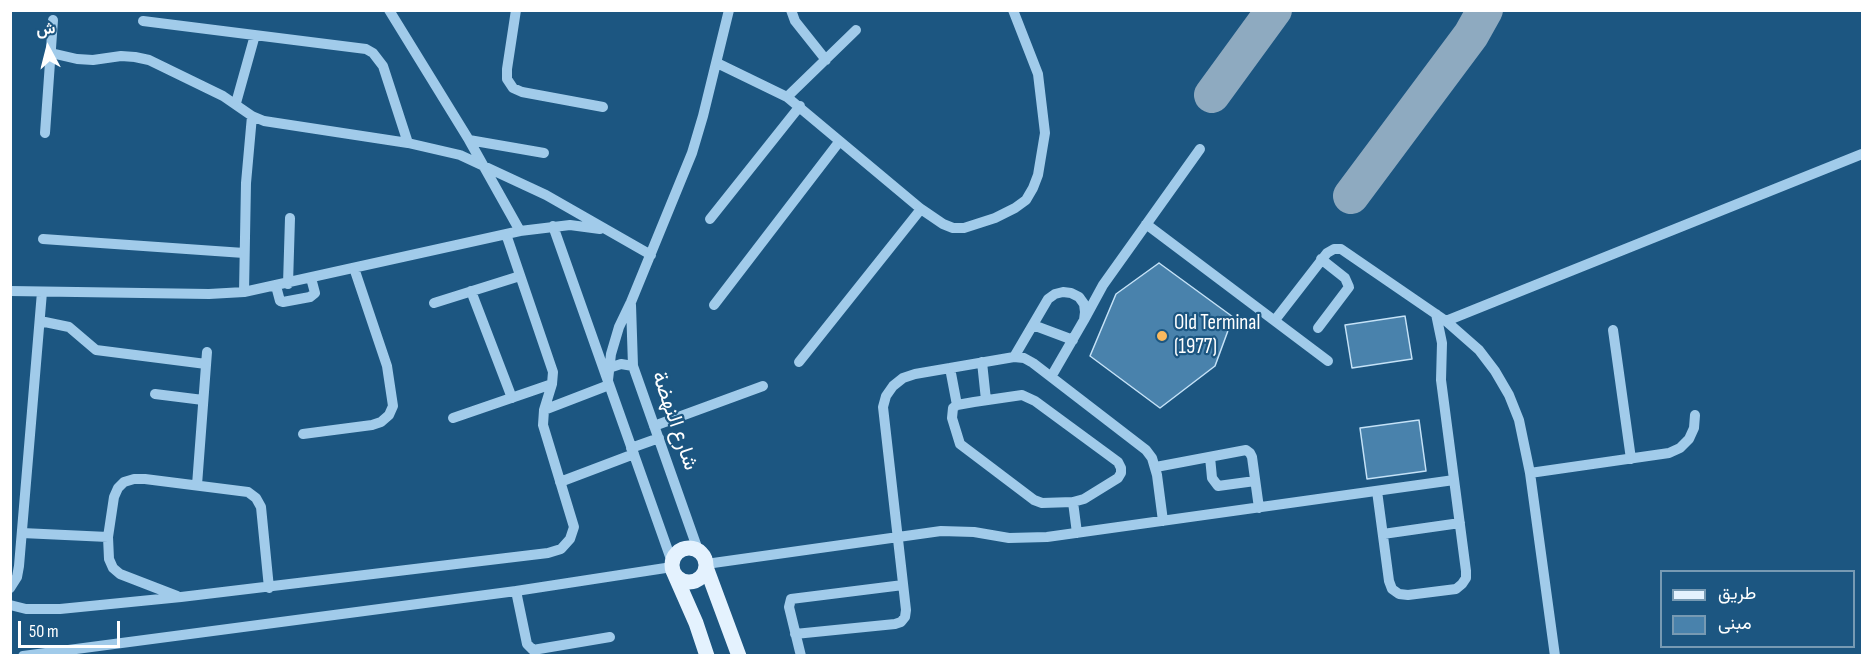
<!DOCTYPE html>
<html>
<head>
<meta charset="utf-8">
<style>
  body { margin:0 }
  #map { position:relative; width:1873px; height:666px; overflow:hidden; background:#1c5681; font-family:"Sofia Sans Condensed",Vazirmatn,sans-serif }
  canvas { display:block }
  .frame { position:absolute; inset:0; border:12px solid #fff; pointer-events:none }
  .legend { position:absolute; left:1660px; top:570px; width:195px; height:78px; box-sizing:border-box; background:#1c5681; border:2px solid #779ab3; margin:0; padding:8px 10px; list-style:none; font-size:18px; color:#fff }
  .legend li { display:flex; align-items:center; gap:12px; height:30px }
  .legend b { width:30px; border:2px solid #779ab3 }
  .north { position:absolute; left:18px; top:18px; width:60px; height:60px; -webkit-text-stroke:4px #1c5681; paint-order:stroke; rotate:353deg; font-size:16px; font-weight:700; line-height:24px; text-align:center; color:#fff }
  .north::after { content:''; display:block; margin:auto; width:21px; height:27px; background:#fff; clip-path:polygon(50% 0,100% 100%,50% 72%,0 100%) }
  .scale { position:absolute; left:18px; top:621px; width:102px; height:27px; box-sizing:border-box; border:3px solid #fff; border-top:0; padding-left:8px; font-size:18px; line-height:21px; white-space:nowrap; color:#fff; -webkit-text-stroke:4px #1c5681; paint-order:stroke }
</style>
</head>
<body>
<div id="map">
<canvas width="1873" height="666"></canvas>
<div class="frame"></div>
<ul class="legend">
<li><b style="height:8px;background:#e4f2fe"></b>طريق</li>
<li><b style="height:16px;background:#4982ac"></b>مبنى</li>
</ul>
<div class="north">ش</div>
<div class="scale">50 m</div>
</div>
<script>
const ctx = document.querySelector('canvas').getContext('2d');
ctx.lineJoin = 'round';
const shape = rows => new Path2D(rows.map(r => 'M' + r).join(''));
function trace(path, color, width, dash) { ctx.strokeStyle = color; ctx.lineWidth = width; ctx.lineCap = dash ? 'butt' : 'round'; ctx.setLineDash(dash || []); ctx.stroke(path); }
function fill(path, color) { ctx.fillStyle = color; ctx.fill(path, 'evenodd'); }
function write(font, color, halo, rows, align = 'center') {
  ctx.font = font + ' "Sofia Sans Condensed",Vazirmatn,sans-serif'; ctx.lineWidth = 4.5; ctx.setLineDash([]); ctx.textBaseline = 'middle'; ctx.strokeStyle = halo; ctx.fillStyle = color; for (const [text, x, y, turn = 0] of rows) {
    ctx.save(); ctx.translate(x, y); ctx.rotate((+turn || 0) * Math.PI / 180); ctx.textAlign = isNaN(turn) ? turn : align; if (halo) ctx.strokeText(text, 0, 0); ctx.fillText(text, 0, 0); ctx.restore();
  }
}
trace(shape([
  [1212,95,1274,10],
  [1351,196,1471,35,1485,10]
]), '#8eaac0', 36);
const building = shape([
  [1159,263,1233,317,1215,366,1160,408,1090,356,1116,294,1159,263],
  [1405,316,1412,359,1352,368,1345,325,1405,316],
  [1419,420,1426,471,1367,479,1360,428,1419,420]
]);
fill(building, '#4982ac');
trace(building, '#c5e2f7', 1.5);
trace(shape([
  [389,10,469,140,520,231],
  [516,10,507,69,507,79,513,88,522,92,603,107],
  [791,10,795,21,826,60],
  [143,21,366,49,373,53,383,66,408,143],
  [51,53,77,59,93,60,121,56,135,57,149,60,223,96,252,116,264,121,408,143,460,155,546,195,651,255],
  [717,63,787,97,921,209,943,224,953,228,964,228,995,218,1015,208,1026,200,1033,188,1038,175,1045,133,1038,74,1013,10],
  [787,97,856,30],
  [236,103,255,35],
  [45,133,53,20],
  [469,140,544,153],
  [710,219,800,106],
  [1146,224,1328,361],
  [553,226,672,562],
  [43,239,244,253],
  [288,284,290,218],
  [276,286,280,301,283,302,310,297,315,293,311,278],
  [10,291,209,294,244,292,520,231,570,225,600,229],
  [471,291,512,398],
  [244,292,246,183,252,116],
  [434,303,520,276],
  [631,305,633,366,698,550],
  [714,305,839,142],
  [1084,320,1103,285,1200,149],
  [1275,320,1327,253,1334,249,1341,249,1446,321,1479,350,1495,371,1509,395,1519,420,1530,473,1555,656],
  [40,321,69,327,96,350,206,364],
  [1446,321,1862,154],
  [1033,325,1073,340],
  [1318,328,1349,287,1345,278,1321,259],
  [1613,330,1631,459],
  [1014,357,1048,299,1055,294,1063,292,1071,293,1079,297,1084,304,1085,312,1084,320,1051,377],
  [799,362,921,209],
  [982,362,986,400],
  [609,368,621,364,633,366],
  [950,368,957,405],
  [608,380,611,354,619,327,631,302,692,153,703,116,729,10],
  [155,394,203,400],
  [1022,395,1035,401,1118,462,1121,468,1121,473,1118,478,1084,499,1073,502,1042,503,1034,500,960,444,952,418,953,408,957,405,974,402,1022,395],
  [544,410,609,385],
  [453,418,552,384],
  [654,426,763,386],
  [303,434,372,425,381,422,389,415,393,406,387,366,354,268],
  [631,448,659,438],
  [1210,457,1212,478,1218,486,1255,481],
  [1156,467,1246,450,1250,453,1252,457,1259,508],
  [1530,473,1669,453,1680,448,1689,439,1694,428,1695,415],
  [560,482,634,454],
  [197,485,207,352],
  [1377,491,1389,581,1392,589,1399,594,1408,595,1456,589,1462,584,1466,578,1466,571,1441,380,1442,343,1436,314],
  [1073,502,1077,533],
  [22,533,108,537],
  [1383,534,1460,523],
  [706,564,941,531,974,532,1009,538,1047,537,1454,480],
  [10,588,17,577,19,566,42,292],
  [516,591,527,644,533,650,610,637],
  [177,596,120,574,113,568,109,559,108,537,114,497,118,488,124,482,134,479,145,479,248,492,256,498,261,507,269,588],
  [10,605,26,609,60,609,181,597,548,553,561,549,570,539,574,527,543,425,544,410,552,384,553,372,506,234],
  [795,634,895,624,901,622,905,617,906,610,883,407,886,396,893,386,903,378,915,374,1014,357,1024,358,1033,363,1146,450,1152,458,1157,475,1163,521],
  [23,656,516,591,672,567],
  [801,656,789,607,791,599,903,585]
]), '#a1cbea', 10);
trace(shape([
  '672 565a17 17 0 1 1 34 0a17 17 0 1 1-34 0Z',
  [706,567,739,656],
  [674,573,696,623,707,656]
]), '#e4f2fe', 15);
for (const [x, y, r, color] of [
  [1162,336,6,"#fab95e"]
]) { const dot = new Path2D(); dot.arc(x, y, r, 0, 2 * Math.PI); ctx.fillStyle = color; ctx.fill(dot); trace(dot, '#1c5681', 2); }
write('21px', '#fff', '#1c5681', [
  ["Old Terminal",1174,324],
  ["(1977)",1174,348]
], 'left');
write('21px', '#fff', '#1c5681', [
  ["شارع النهضة",674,421,71]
]);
</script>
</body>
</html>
